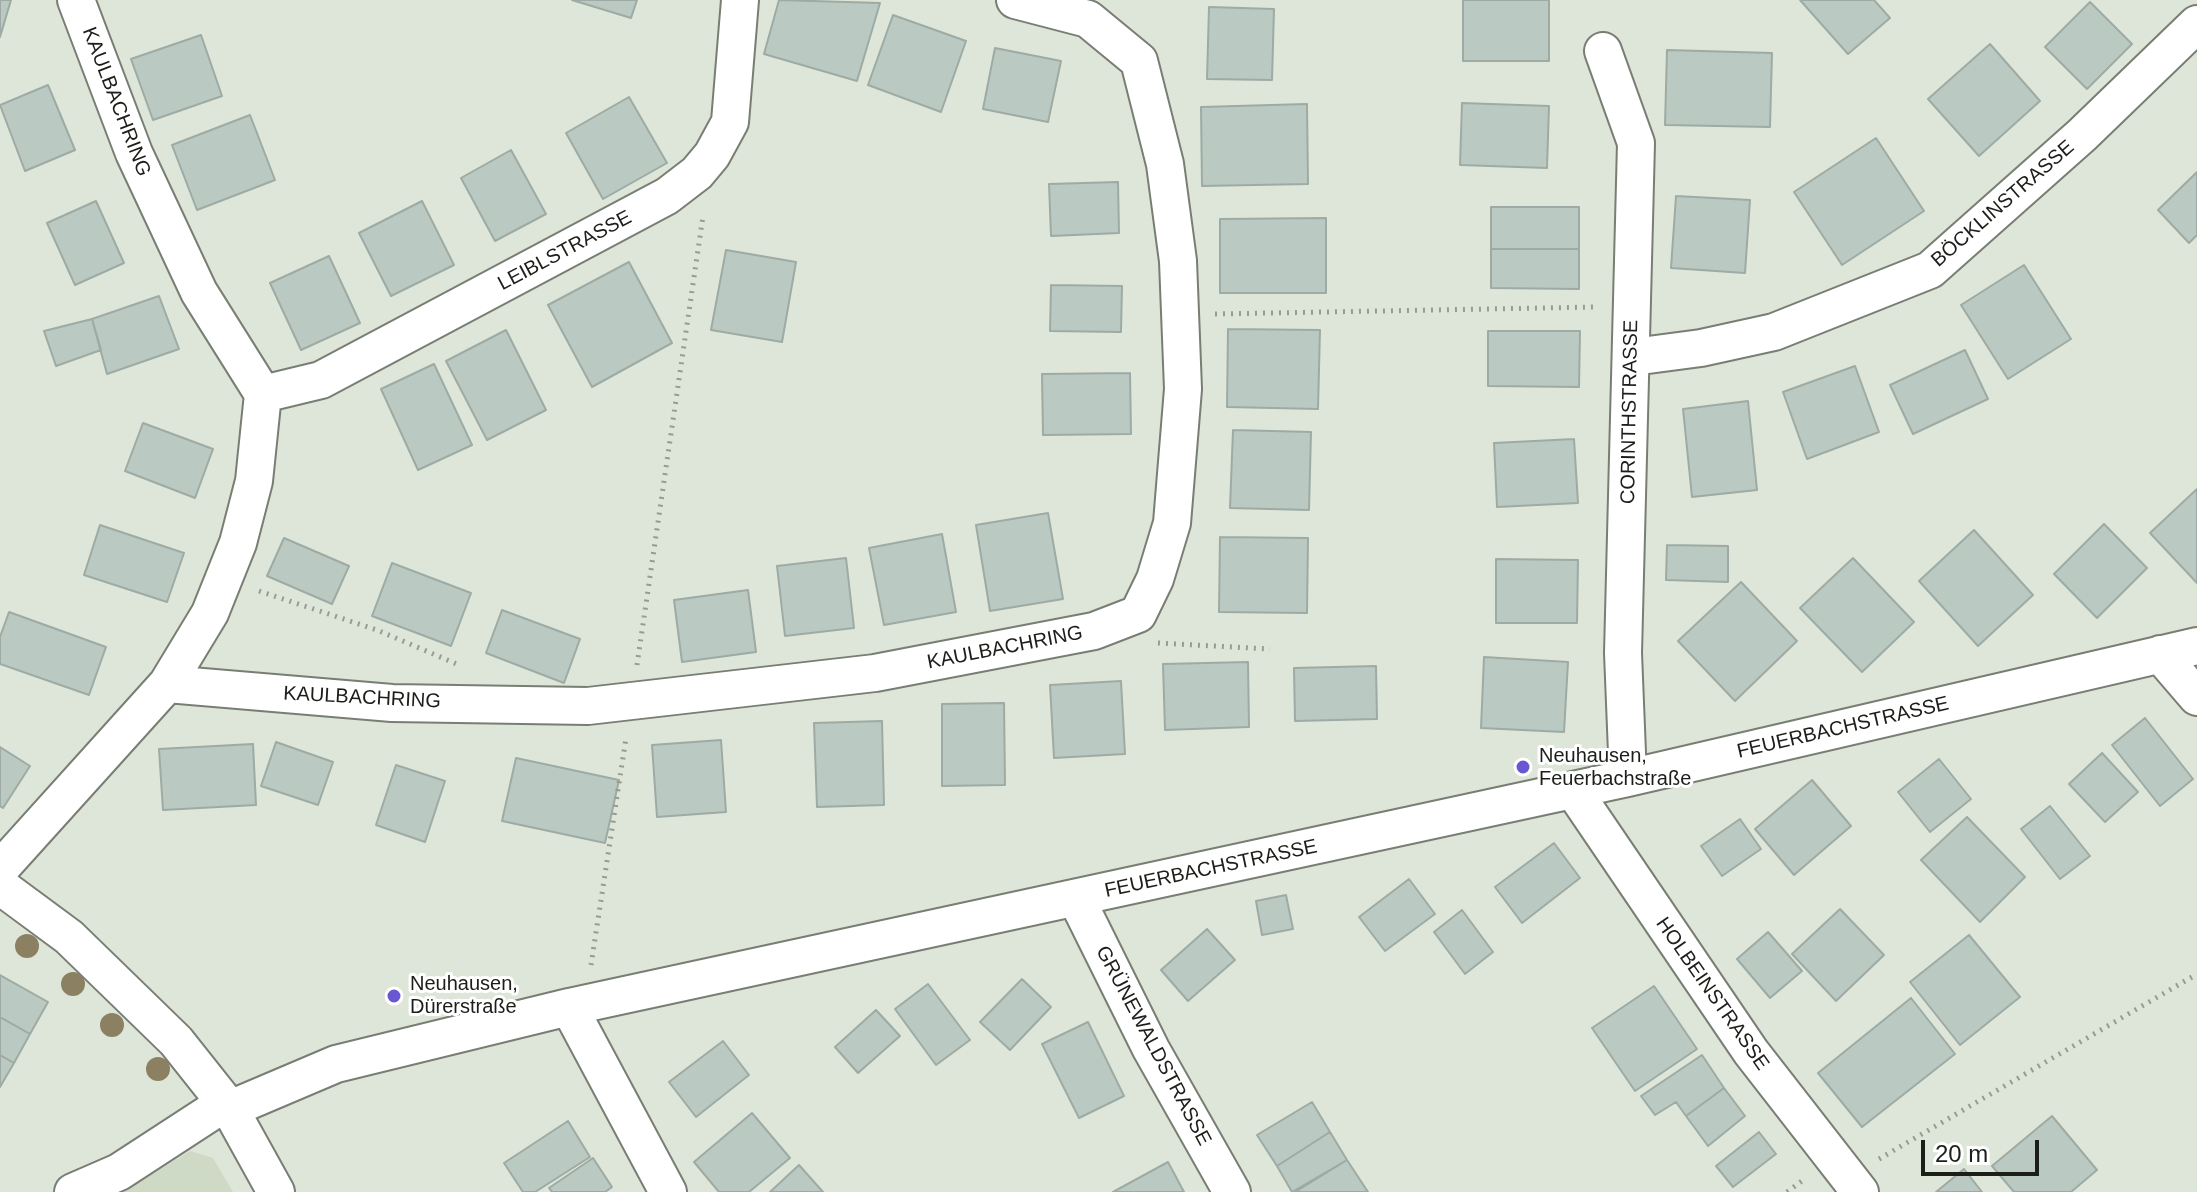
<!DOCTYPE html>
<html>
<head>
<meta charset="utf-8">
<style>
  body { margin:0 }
  #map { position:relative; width:2197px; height:1192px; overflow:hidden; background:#dee6d9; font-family:Arial,sans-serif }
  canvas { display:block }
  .scale { position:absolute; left:1921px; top:1140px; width:118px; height:36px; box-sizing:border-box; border:4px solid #1c1e1a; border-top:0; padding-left:10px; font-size:24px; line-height:28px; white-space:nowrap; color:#1c1e1a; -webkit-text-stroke:6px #fff; paint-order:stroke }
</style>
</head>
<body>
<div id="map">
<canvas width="2197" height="1192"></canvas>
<div class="scale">20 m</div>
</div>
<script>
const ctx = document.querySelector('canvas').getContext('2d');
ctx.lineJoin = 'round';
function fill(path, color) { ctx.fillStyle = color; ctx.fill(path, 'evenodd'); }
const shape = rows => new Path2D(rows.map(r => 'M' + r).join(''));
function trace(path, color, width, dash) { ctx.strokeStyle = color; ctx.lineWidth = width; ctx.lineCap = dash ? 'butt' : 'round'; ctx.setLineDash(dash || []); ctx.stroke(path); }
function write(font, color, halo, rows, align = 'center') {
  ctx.font = font + ' Arial,sans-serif'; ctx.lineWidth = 6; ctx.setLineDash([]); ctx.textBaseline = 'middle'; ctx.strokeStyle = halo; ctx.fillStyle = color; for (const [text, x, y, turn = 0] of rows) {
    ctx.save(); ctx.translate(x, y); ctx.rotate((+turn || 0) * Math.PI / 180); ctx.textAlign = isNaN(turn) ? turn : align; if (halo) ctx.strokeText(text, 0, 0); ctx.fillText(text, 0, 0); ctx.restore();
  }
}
fill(shape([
  [190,1151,213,1158,233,1192,124,1192]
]), '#ced9c6');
const building = shape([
  [0,0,11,0,0,37,0,0],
  [572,0,637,0,631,18,572,0],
  [779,0,880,3,857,81,764,54,779,0],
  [1463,0,1549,0,1549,61,1463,61,1463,0],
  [1800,0,1874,0,1890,18,1848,54,1800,0],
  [2090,2,2132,44,2087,89,2045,47,2090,2],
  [1209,7,1274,9,1272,80,1207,79,1209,7],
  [893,15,966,41,941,112,868,85,893,15],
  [201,35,222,96,153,120,131,59,201,35],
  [1990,44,2040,101,1979,156,1928,99,1990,44],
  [995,48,1061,61,1048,122,983,109,995,48],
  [1667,50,1772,53,1770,127,1665,125,1667,50],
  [48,85,75,150,25,171,0,105,48,85],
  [629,97,667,163,603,199,566,133,629,97],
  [1462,103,1549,106,1547,168,1460,165,1462,103],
  [1307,104,1308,184,1202,186,1201,107,1307,104],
  [250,115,275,180,197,210,172,145,250,115],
  [1876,138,1924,211,1842,265,1794,192,1876,138],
  [511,150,546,214,495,241,461,178,511,150],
  [2197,172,2197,235,2189,243,2158,210,2197,172],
  [1118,182,1119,233,1051,236,1049,184,1118,182],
  [1676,196,1750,200,1745,273,1671,268,1676,196],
  [96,201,124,263,75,285,47,223,96,201],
  [422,201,454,265,391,296,359,233,422,201],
  [1491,207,1579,207,1579,249,1491,249,1491,207],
  [1326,218,1326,293,1220,293,1220,219,1326,218],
  [1491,249,1579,249,1579,289,1491,288,1491,249],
  [726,250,796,262,782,342,711,330,726,250],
  [329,256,360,323,301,350,270,283,329,256],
  [629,262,672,343,592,387,548,305,629,262],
  [2024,265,2071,339,2008,379,1961,305,2024,265],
  [1051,285,1122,286,1121,332,1050,331,1051,285],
  [159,296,179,349,107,374,92,319,159,296],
  [92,319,101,350,56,366,44,331,92,319],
  [1228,329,1320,330,1318,409,1227,407,1228,329],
  [506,330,546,410,487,440,446,361,506,330],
  [1488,331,1580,331,1579,387,1488,386,1488,331],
  [1965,350,1988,399,1913,434,1890,385,1965,350],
  [434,364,472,445,418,470,381,389,434,364],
  [1855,366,1879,432,1807,459,1783,392,1855,366],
  [1130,373,1131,434,1043,435,1042,374,1130,373],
  [1748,401,1757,490,1692,497,1683,409,1748,401],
  [143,423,213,449,195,498,125,471,143,423],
  [1233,430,1311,432,1309,510,1230,508,1233,430],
  [1574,439,1578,503,1497,507,1494,443,1574,439],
  [2197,489,2197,583,2150,533,2197,489],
  [1048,513,1063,599,990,611,976,525,1048,513],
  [2104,524,2147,568,2097,618,2054,574,2104,524],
  [100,525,184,553,167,602,84,575,100,525],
  [1974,530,2033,595,1978,646,1919,581,1974,530],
  [942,534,956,612,884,625,869,548,942,534],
  [1220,537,1308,538,1307,613,1219,612,1220,537],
  [284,538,349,566,332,604,267,576,284,538],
  [1667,545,1728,546,1728,582,1666,580,1667,545],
  [846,558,854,628,785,636,777,566,846,558],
  [1853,558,1914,622,1862,672,1800,608,1853,558],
  [1496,559,1578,560,1577,623,1496,623,1496,559],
  [392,563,471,593,451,646,372,616,392,563],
  [1741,582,1797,641,1735,701,1678,641,1741,582],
  [748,590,756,652,682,662,674,600,748,590],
  [502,610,580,639,564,683,486,653,502,610],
  [9,612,106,647,89,695,0,664,0,637,9,612],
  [1484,657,1568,662,1564,732,1481,728,1484,657],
  [1248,662,1249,727,1165,730,1163,664,1248,662],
  [1376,666,1377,719,1295,721,1294,668,1376,666],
  [1121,681,1125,754,1054,758,1050,685,1121,681],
  [1004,703,1005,785,942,786,942,704,1004,703],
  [2145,718,2193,779,2160,806,2112,745,2145,718],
  [882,721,884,805,817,807,814,723,882,721],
  [721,740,726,812,657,817,652,745,721,740],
  [276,742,333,762,318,805,261,786,276,742],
  [253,744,256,805,163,810,159,749,253,744],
  [0,747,30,766,3,808,0,806,0,747],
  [2102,753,2138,792,2105,822,2069,784,2102,753],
  [516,758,619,780,605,843,502,821,516,758],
  [1939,759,1971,799,1930,832,1898,792,1939,759],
  [396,765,445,781,425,842,376,825,396,765],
  [1812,780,1851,826,1794,875,1755,829,1812,780],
  [2050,806,2090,856,2060,879,2021,829,2050,806],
  [1967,817,2025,877,1980,922,1921,860,1967,817],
  [1740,819,1761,849,1722,876,1701,846,1740,819],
  [1554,843,1580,878,1522,923,1495,887,1554,843],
  [1409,879,1435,914,1385,951,1359,917,1409,879],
  [1286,895,1293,929,1262,935,1256,901,1286,895],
  [1840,909,1884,955,1836,1001,1792,954,1840,909],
  [1462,910,1493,952,1465,974,1434,932,1462,910],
  [1207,929,1235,960,1188,1001,1161,970,1207,929],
  [1768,932,1802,971,1770,998,1737,959,1768,932],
  [1969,935,2020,997,1960,1045,1910,982,1969,935],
  [0,975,48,1002,30,1034,0,1017,0,975],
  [1022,979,1051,1007,1010,1050,980,1022,1022,979],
  [928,984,970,1040,936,1065,895,1009,928,984],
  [1654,986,1697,1049,1635,1091,1592,1028,1654,986],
  [1911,998,1955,1054,1862,1127,1818,1073,1911,998],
  [876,1010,900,1036,858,1073,835,1047,876,1010],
  [0,1017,30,1034,14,1063,0,1055,0,1017],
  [1088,1022,1124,1096,1079,1118,1042,1044,1088,1022],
  [723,1041,749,1075,696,1117,669,1082,723,1041],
  [0,1055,14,1063,0,1087,0,1055],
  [1702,1055,1724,1088,1686,1116,1676,1102,1655,1115,1641,1096,1702,1055],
  [1724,1088,1745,1116,1708,1146,1686,1116,1724,1088],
  [1312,1102,1330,1132,1277,1166,1257,1135,1312,1102],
  [752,1113,790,1158,749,1192,719,1192,694,1162,752,1113],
  [2052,1116,2097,1170,2071,1192,2014,1192,1992,1166,2052,1116],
  [568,1121,590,1157,535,1192,523,1192,504,1163,568,1121],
  [1330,1132,1347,1160,1292,1192,1277,1166,1330,1132],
  [1759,1132,1776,1154,1733,1187,1716,1166,1759,1132],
  [593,1158,612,1187,605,1192,552,1192,549,1188,593,1158],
  [1347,1160,1368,1192,1295,1192,1347,1160],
  [1168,1162,1184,1192,1113,1192,1168,1162],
  [799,1165,823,1192,770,1192,799,1165],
  [1964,1169,1982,1192,1936,1192,1964,1169]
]);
fill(building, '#bac9c1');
trace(building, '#9daba4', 2);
const minor = shape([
  [1603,51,1636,143,1623,653,1628,778],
  [1633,357,1701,348,1774,332,1930,270,2082,135,2197,24],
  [263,394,321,380,667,196,697,173,712,155,730,122,740,0],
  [2160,654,2197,697],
  [167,684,392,703,588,706,875,673,1094,631,1138,614,1155,579,1172,523,1183,389,1178,261,1165,164,1139,61,1088,19,1015,0],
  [1573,790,1751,1052,1860,1192],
  [0,869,167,684,210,613,238,543,254,481,263,394,199,292,134,153,76,0],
  [0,886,69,937,176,1041,230,1109,276,1192],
  [1076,898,1151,1049,1232,1192],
  [569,1007,668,1192],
  [230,1109,336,1064,569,1007,1628,778,2197,646],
  [73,1192,119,1172,225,1103]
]);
trace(minor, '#787e73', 40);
trace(shape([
  [1215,314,1597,307],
  [259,591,377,630,459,665],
  [1158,643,1270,649],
  [637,665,703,216],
  [591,965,626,738],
  [1879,1159,2197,974],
  [1787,1192,1806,1178]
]), '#969c92', 5, [2, 6]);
trace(minor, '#fff', 36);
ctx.fillStyle = '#8b8062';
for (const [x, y] of [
  [27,946],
  [73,984],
  [112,1025],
  [158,1069]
]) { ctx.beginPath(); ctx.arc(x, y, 12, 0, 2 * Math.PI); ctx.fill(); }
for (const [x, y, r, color] of [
  [1523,767,8,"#6a58d2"],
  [394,996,8,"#6a58d2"]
]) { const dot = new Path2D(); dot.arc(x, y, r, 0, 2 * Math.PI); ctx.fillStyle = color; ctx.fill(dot); trace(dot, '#fff', 3); }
write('20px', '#1c1e1a', '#fff', [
  ["KAULBACHRING",116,102,69],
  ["BÖCKLINSTRASSE",2003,204,-41],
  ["LEIBLSTRASSE",565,251,-28],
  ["CORINTHSTRASSE",1630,412,-89],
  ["KAULBACHRING",1005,648,-11],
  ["KAULBACHRING",362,698,3],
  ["FEUERBACHSTRASSE",1843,728,-13],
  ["FEUERBACHSTRASSE",1211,869,-12],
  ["HOLBEINSTRASSE",1712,994,55],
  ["GRÜNEWALDSTRASSE",1153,1046,62]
]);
write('20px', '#1c1e1a', '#fff', [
  ["Neuhausen,",1539,756],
  ["Feuerbachstraße",1539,779],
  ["Neuhausen,",410,984],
  ["Dürerstraße",410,1007]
], 'left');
</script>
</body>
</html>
